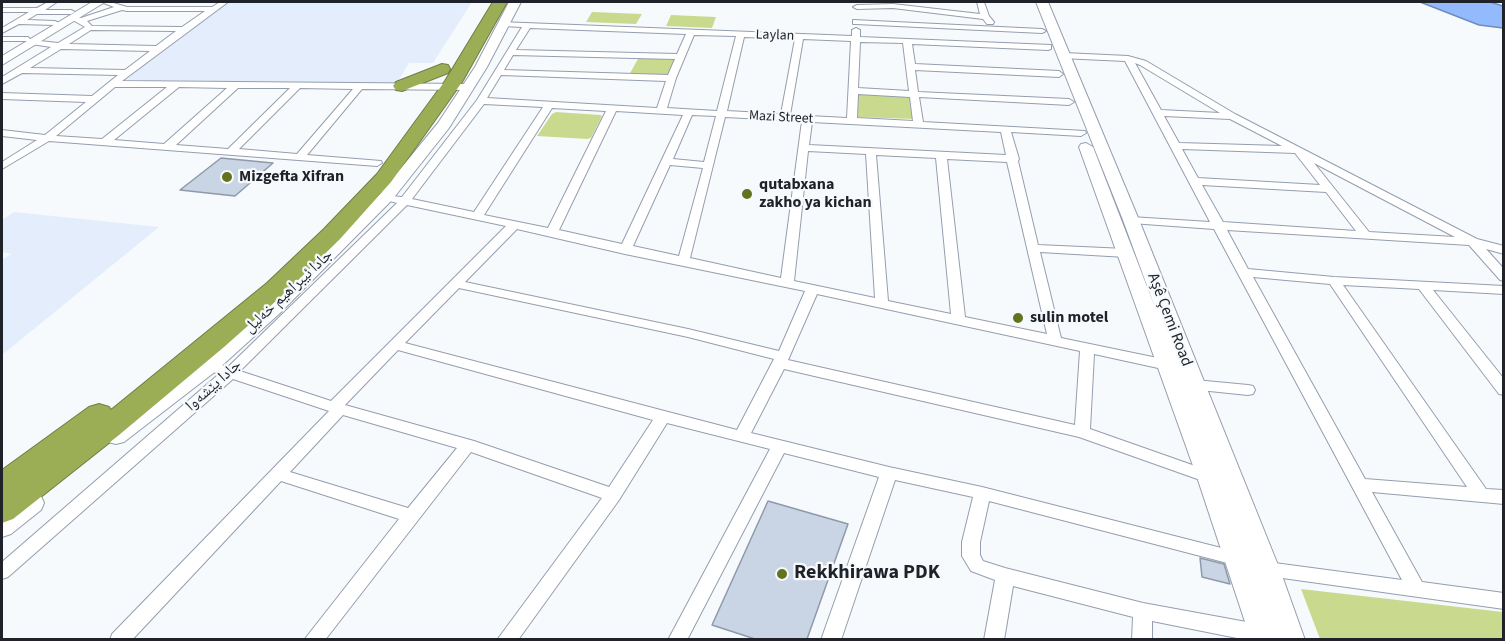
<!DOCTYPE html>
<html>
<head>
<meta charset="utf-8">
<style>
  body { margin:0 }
  #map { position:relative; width:1505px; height:641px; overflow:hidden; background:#f7fafd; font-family:"Source Sans 3",sans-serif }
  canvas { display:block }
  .frame { position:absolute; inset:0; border:3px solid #1f2229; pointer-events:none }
</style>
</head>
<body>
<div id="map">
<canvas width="1505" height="641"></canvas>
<div class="frame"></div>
</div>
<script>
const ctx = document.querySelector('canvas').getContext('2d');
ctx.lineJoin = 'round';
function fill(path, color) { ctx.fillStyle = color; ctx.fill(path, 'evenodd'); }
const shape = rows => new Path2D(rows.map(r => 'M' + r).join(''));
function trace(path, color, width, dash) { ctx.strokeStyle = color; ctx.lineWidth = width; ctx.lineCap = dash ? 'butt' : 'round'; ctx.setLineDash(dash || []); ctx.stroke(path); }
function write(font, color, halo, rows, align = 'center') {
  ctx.font = font + ' "Source Sans 3","Noto Naskh Arabic",sans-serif'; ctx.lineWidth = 4.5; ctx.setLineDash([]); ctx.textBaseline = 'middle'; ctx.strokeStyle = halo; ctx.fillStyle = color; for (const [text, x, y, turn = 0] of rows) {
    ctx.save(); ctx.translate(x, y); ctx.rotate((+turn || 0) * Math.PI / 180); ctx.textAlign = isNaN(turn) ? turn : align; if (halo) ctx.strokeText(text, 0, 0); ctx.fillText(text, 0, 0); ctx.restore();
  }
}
fill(shape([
  [222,2,472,2,433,63,409,63,397,83,124,80],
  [14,212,159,227,2,355,2,260,11,254,2,252,2,220]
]), '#e4edfc');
fill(shape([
  [592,12,593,12,642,14,636,24,586,22],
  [671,15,716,17,712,28,666,26],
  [639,57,676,58,668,77,629,75],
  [857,92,911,95,913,119,856,117],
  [556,112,600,115,602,116,591,138,587,139,537,136,552,114],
  [1301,589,1503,612,1503,639,1320,639]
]), '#c9da8f');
const water = shape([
  [1420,2,1490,2,1503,6,1503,28,1479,25,1420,2]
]);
fill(water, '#92bafd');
trace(water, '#708cbd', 1.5);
const building = shape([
  [221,158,273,163,235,196,180,190,221,158],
  [768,501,848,524,807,639,755,639,712,625,768,501],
  [1200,558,1224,564,1230,584,1202,577,1200,558]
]);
fill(building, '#c9d4e5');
trace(building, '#8f99a9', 1.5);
const street = shape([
  [48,2,57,2,45,10,71,10,75,12,71,14,37,14,27,20,55,21,59,23,55,25,19,24,2,33,2,28,29,12,2,12,2,8,37,8,48,2],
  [101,2,110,2,127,7,212,7,220,2,228,2,122,81,468,84,473,87,468,90,362,89,307,155,381,161,382,163,377,166,49,141,2,169,2,162,37,140,2,136,2,130,45,135,86,102,2,99,2,93,92,96,118,75,22,73,2,84,2,77,51,47,31,44,31,41,2,41,2,37,28,37,31,40,58,43,85,27,71,19,71,15,81,18,114,7,101,2],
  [122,10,127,11,205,11,182,27,92,26,87,21,122,10],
  [91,30,176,31,156,46,69,44,91,30],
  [61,49,150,51,125,70,30,68,61,49],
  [115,87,167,87,102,139,56,136,115,87],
  [179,87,227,88,164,144,114,140,179,87],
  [238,88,290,88,228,149,176,145,238,88],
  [300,88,353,89,297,154,239,149,300,88],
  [977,2,984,2,989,16,994,22,993,24,987,24,983,19,893,8,857,9,853,7,857,5,893,4,980,14,977,2],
  [853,20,1042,29,1046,31,1042,33,856,24,853,24,853,20],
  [500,22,852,36,852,30,856,28,860,30,860,37,1051,45,1051,49,1048,50,912,44,915,64,1059,71,1063,74,1059,77,915,70,918,92,1069,99,1074,102,1069,105,919,97,923,122,1085,131,1086,133,1081,136,1011,132,1019,159,1018,161,1038,245,1126,249,1132,253,1126,257,1040,252,1061,338,1172,361,1179,366,1172,371,1094,354,1090,429,1215,473,1217,477,1215,481,1209,483,1203,481,1079,437,784,369,751,433,889,467,982,487,1245,554,1248,559,1245,564,1239,566,989,501,980,542,980,555,983,561,1005,568,1143,603,1263,625,1270,628,1273,634,1270,640,1247,640,1152,621,1152,640,1132,640,1133,617,1013,586,1004,640,984,640,995,580,971,571,962,556,962,542,973,497,895,480,841,640,821,640,879,477,784,453,687,640,668,640,770,449,667,423,619,500,518,640,497,640,602,498,471,452,325,640,304,640,399,519,281,481,132,640,110,640,112,634,329,411,233,379,8,577,2,579,2,562,219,374,204,369,202,366,204,363,209,361,228,367,397,203,382,199,382,195,402,197,477,100,522,27,503,26,499,24,500,22],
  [530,28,686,34,677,54,516,50,530,28],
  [694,35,736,36,717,111,667,108,676,78,694,35],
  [744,37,795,39,781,114,727,111,744,37],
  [803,39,851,41,847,118,790,115,803,39],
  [860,42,903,43,909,91,858,88,860,42],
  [513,55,675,59,668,75,504,70,513,55],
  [501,75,666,81,657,108,487,98,501,75],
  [858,94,910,97,913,121,857,118,858,94],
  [484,104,543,107,474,212,412,199,484,104],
  [552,108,606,111,548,228,484,215,552,108],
  [616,111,683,115,622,244,559,230,616,111],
  [692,115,716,116,704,162,673,159,692,115],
  [725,117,802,121,781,278,690,258,725,117],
  [812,122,1001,132,1006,155,809,145,812,122],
  [808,151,866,154,875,298,794,281,808,151],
  [876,155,936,158,951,314,888,301,876,155],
  [947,159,1007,162,1047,334,965,317,947,159],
  [670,165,703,168,679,256,633,246,670,165],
  [407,205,506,226,331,401,240,371,407,205],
  [517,229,625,254,805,291,779,351,688,329,465,282,517,229],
  [459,288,688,337,774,359,737,430,405,343,459,288],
  [817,294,1080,351,1075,425,788,360,817,294],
  [398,350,653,420,609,487,474,441,345,405,398,350],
  [343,415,457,448,408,508,290,472,343,415],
  [1064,53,1128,56,1146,61,1235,114,1477,239,1504,246,1504,254,1486,249,1504,269,1504,281,1500,280,1469,245,1227,230,1248,269,1334,277,1504,286,1504,294,1433,290,1504,379,1504,395,1499,394,1419,289,1343,285,1486,489,1504,490,1504,504,1372,492,1422,582,1504,593,1504,609,1261,575,1258,570,1261,565,1267,562,1402,580,1214,229,1131,223,1125,220,1131,217,1210,222,1125,61,1061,58,1061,54,1064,53],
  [1135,63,1140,65,1220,113,1161,110,1135,63],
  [1164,116,1230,119,1282,146,1179,143,1164,116],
  [1182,149,1295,153,1320,185,1198,178,1182,149],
  [1314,163,1455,237,1369,232,1314,163],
  [1202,185,1326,192,1356,231,1223,222,1202,185],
  [1253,277,1330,284,1467,487,1365,479,1253,277],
  [1195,380,1248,385,1253,386,1255,390,1253,394,1248,395,1190,389,1188,385,1190,381,1195,380]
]);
const secondary = shape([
  [92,2,105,2,2,65,2,56,92,2],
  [509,2,521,2,487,67,449,128,392,200,280,313,216,371,124,442,116,444,108,442,105,436,108,430,202,361,266,305,380,194,438,123,475,67,509,2],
  [1036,2,1048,2,1139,220,1280,570,1305,640,1251,640,1197,477,1079,147,1081,144,1086,143,1093,147,1156,310,1123,220,1036,2],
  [32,493,41,496,44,503,41,510,11,534,2,537,2,513,23,496,32,493]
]);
const highway = shape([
  [493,2,507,2,462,82,391,182,340,239,285,293,224,347,119,435,13,519,2,523,2,470,89,407,99,404,109,407,111,410,267,283,324,229,377,174,445,81,493,2],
  [442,64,448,65,450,69,448,73,402,91,396,90,393,86,396,82,442,64]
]);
trace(street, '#949eae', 2);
trace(secondary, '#949eae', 2);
trace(highway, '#707d46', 2);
fill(street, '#fff');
fill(secondary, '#fff');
fill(highway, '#9cae55');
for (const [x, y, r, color] of [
  [227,177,6,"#63721e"],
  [747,194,6,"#63721e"],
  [1018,318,6,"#63721e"],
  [782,574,6,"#63721e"]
]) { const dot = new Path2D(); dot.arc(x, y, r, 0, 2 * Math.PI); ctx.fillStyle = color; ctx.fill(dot); trace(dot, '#f7fafd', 2); }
write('14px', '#1f2229', '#f7fafd', [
  ["Laylan",775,36,2],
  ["Mazi Street",781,118,3]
]);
write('bold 16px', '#1f2229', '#f7fafd', [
  ["Mizgefta Xifran",239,177],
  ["qutabxana",759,185],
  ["zakho ya kichan",759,203],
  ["sulin motel",1030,318]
], 'left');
write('16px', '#1f2229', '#f7fafd', [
  ["جادا ئیبراهیم خەلیل",289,292,-43],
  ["Aşê Çemi Road",1169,320,69],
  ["جادا پێشەوا",214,386,-42]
]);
write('bold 20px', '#1f2229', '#f7fafd', [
  ["Rekkhirawa PDK",794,574]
], 'left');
</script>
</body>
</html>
